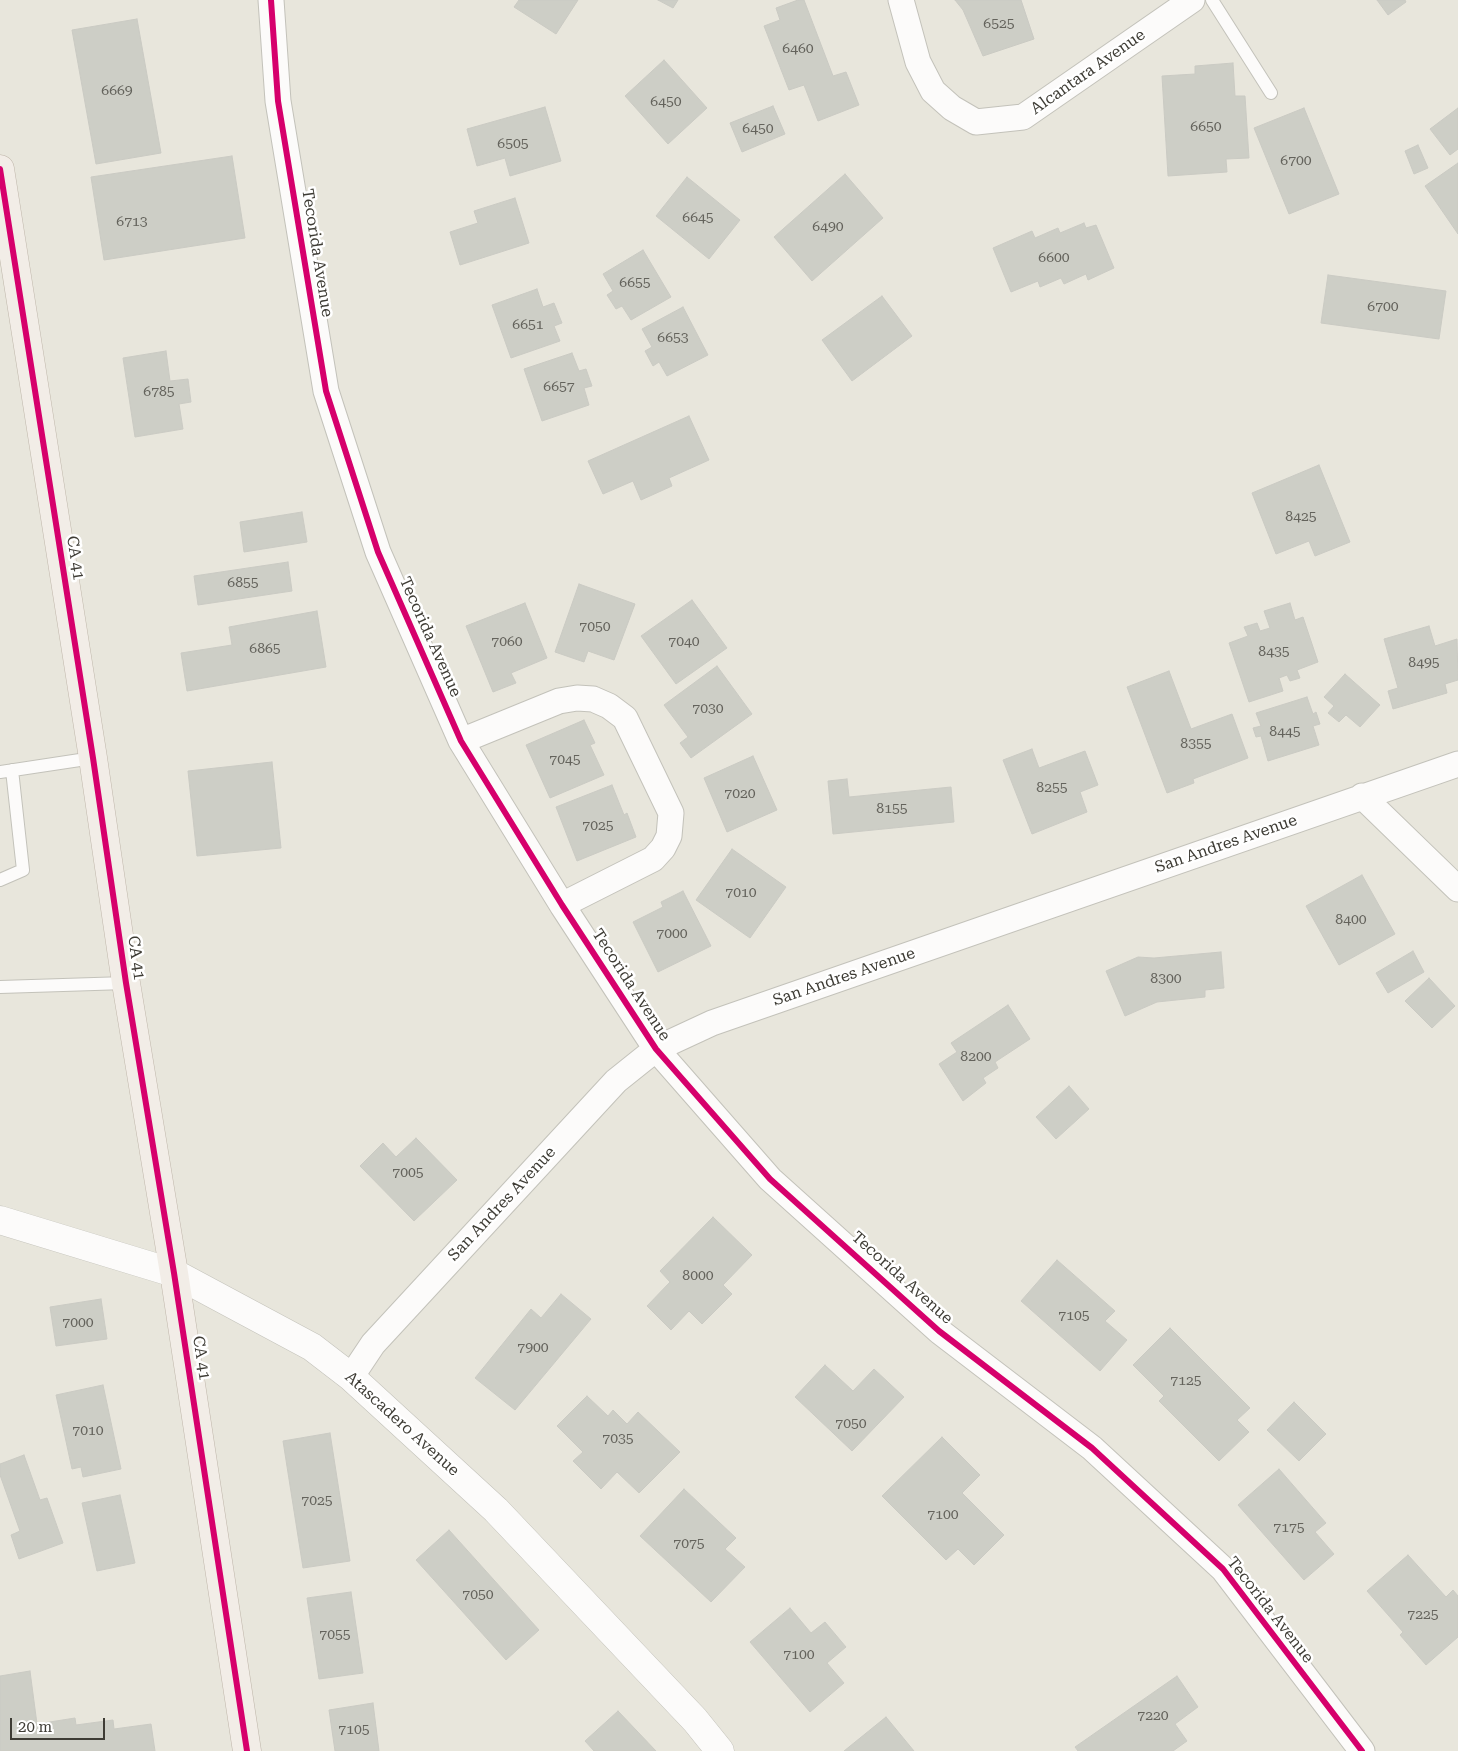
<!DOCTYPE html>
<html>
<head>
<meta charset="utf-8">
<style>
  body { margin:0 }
  #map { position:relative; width:1458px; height:1751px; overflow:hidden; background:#e8e6dc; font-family:"Roboto Serif",serif }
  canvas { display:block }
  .scale { position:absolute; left:10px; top:1718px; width:95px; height:22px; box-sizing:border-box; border:2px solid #3e3c35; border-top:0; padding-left:6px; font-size:15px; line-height:18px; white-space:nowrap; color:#3e3c35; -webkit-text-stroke:4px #fff; paint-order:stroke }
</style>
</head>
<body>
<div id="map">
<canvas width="1458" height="1751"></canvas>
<div class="scale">20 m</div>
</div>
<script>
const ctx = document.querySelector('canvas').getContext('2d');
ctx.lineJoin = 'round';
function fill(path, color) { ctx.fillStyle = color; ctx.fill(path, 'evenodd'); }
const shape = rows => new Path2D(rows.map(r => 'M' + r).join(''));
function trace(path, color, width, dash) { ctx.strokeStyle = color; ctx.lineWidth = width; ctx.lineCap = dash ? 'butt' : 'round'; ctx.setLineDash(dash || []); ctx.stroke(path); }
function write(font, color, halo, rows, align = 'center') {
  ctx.font = font + ' "Roboto Serif",serif'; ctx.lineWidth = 5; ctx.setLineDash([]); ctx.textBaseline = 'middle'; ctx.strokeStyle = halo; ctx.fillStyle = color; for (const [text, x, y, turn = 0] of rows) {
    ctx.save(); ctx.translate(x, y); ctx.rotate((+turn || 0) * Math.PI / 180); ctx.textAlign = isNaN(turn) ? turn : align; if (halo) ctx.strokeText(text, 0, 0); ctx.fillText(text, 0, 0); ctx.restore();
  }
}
const building = shape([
  [519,0,578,0,556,34,514,7,519,0],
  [658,0,678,0,673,8,658,0],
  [798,0,804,0,833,76,846,72,859,105,818,121,804,85,789,90,764,26,780,20,776,8,798,0],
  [955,0,1021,0,1034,39,983,56,963,10,955,0],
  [1377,0,1405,0,1406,2,1388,15,1377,0],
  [137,19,161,153,96,164,72,30,137,19],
  [664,60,707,108,668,144,625,96,664,60],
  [1233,63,1235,96,1245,96,1249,158,1226,159,1227,172,1168,176,1162,76,1195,74,1195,66,1233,63],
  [773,106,785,134,742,152,730,123,773,106],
  [545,107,561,161,510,176,505,158,477,166,467,129,545,107],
  [1304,108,1339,194,1289,214,1254,128,1304,108],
  [1458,108,1458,149,1450,155,1430,129,1458,108],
  [1418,145,1428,168,1414,174,1405,151,1418,145],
  [232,156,245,238,104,260,91,177,232,156],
  [1458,163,1458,234,1425,186,1458,163],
  [845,174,883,218,812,281,774,237,845,174],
  [687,177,740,220,709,259,656,216,687,177],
  [515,198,529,243,460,265,450,232,478,223,474,211,515,198],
  [1084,223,1086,228,1096,225,1114,268,1088,280,1086,274,1064,284,1061,278,1040,287,1038,281,1011,292,993,248,1032,231,1035,238,1058,228,1060,233,1084,223],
  [643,250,671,297,631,320,622,306,616,309,607,295,613,291,603,274,643,250],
  [1328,275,1446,291,1439,339,1321,323,1328,275],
  [537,289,543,307,554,303,562,323,554,326,560,341,511,358,492,305,537,289],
  [882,296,912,336,852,381,822,340,882,296],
  [683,307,708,355,667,376,659,362,653,366,645,351,652,347,642,329,683,307],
  [166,351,170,381,188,379,191,402,179,404,183,429,135,437,123,358,166,351],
  [572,353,579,371,586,369,592,386,584,388,589,405,542,421,524,369,572,353],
  [689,416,709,460,669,478,672,486,641,500,633,481,603,494,588,461,689,416],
  [1319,465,1350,542,1315,556,1309,541,1276,554,1252,493,1319,465],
  [302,512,307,542,244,552,240,522,302,512],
  [288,562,292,591,198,605,194,576,288,562],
  [579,584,635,604,614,660,588,651,584,662,555,652,579,584],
  [692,600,727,648,676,684,641,636,692,600],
  [525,603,547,658,511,673,516,683,493,692,466,626,525,603],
  [1290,603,1295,620,1303,617,1318,662,1297,670,1300,678,1290,681,1287,675,1279,678,1283,691,1249,702,1229,643,1248,636,1244,627,1257,623,1260,631,1270,628,1264,611,1290,603],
  [317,611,326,667,187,691,181,653,232,645,229,627,317,611],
  [1429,626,1435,646,1457,639,1458,680,1445,684,1447,693,1393,709,1388,691,1398,688,1384,639,1429,626],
  [717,666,752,714,691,758,680,743,688,737,664,705,717,666],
  [1169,671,1191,729,1232,714,1248,758,1193,779,1194,783,1167,793,1127,687,1169,671],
  [1345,674,1380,705,1360,727,1346,715,1339,722,1328,713,1334,706,1324,697,1345,674],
  [1307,697,1313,714,1316,712,1320,724,1313,726,1319,745,1268,761,1261,736,1256,737,1253,728,1261,726,1256,713,1307,697],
  [584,720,595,743,590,745,604,775,550,798,526,745,584,720],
  [1032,749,1039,768,1085,751,1098,785,1080,792,1087,812,1032,834,1003,760,1032,749],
  [753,756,777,810,727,832,704,778,753,756],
  [272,762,281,848,197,856,188,771,272,762],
  [847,779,849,797,951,787,954,822,833,834,828,781,847,779],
  [612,785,624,815,627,813,636,837,577,861,556,807,612,785],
  [732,849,786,887,750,938,696,900,732,849],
  [1362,875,1395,934,1339,965,1306,906,1362,875],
  [683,891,711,946,658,972,633,922,663,907,661,902,683,891],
  [1413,951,1424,972,1388,993,1376,973,1413,951],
  [1221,952,1224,988,1205,990,1205,997,1157,1002,1125,1016,1106,971,1138,957,1154,958,1221,952],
  [1429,978,1455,1006,1432,1028,1405,1001,1429,978],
  [1008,1005,1030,1039,995,1062,998,1068,983,1078,986,1083,963,1101,939,1064,957,1052,951,1043,1008,1005],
  [1069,1086,1089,1109,1056,1139,1036,1117,1069,1086],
  [416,1138,457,1180,414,1221,360,1166,383,1143,396,1157,416,1138],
  [713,1217,752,1255,723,1285,732,1294,702,1324,689,1311,671,1330,647,1306,670,1282,660,1271,713,1217],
  [1057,1260,1115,1311,1105,1321,1127,1340,1100,1371,1021,1301,1057,1260],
  [561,1294,591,1319,515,1410,475,1378,531,1309,541,1318,561,1294],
  [101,1299,107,1339,56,1346,50,1307,101,1299],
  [1170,1328,1250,1408,1237,1420,1249,1432,1219,1461,1159,1401,1164,1396,1133,1365,1170,1328],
  [825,1365,853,1391,874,1369,904,1397,852,1451,795,1397,825,1365],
  [103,1385,121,1469,83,1477,81,1467,72,1469,56,1395,103,1385],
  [587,1396,608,1416,613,1410,627,1424,638,1412,680,1452,639,1493,617,1472,601,1489,573,1461,583,1452,557,1426,587,1396],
  [1294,1402,1326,1434,1299,1461,1267,1430,1294,1402],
  [330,1433,350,1561,303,1568,283,1441,330,1433],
  [942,1437,980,1475,962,1493,1004,1535,974,1565,958,1549,946,1560,882,1496,942,1437],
  [24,1455,40,1500,47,1498,63,1543,19,1559,11,1535,20,1531,0,1475,0,1464,24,1455],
  [1279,1469,1326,1523,1315,1532,1334,1554,1304,1580,1238,1505,1279,1469],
  [684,1489,736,1538,725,1549,745,1567,711,1602,640,1536,684,1489],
  [120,1495,135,1563,97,1571,82,1503,120,1495],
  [449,1530,539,1630,506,1660,416,1560,449,1530],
  [1408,1555,1446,1597,1453,1590,1458,1596,1458,1637,1426,1665,1400,1635,1403,1632,1367,1591,1408,1555],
  [351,1592,363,1673,319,1679,307,1598,351,1592],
  [790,1608,811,1633,825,1622,846,1647,827,1663,844,1683,810,1712,750,1642,790,1608],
  [30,1671,37,1724,75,1718,76,1725,113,1720,114,1729,151,1724,155,1751,0,1751,0,1676,30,1671],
  [1177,1676,1198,1707,1175,1724,1187,1741,1173,1751,1078,1751,1075,1747,1177,1676],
  [373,1703,379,1751,335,1751,329,1710,373,1703],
  [618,1711,656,1751,594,1751,585,1741,618,1711],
  [886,1717,914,1751,844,1751,886,1717]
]);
fill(building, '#cdcec6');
trace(building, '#cacac3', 1);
const service = shape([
  [1212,0,1271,93],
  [0,772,93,758],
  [0,880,23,870,12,770],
  [0,987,126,983]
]);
const minor = shape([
  [271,0,278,101,326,391,378,552,461,741,562,905,656,1049,770,1179,939,1331,1092,1448,1223,1569,1362,1751],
  [901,0,918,62,933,91,952,108,976,122,1023,117,1192,0],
  [461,741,559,701,577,698,593,699,609,706,625,718,671,813,669,836,663,848,653,859,562,905],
  [1362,796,1458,889],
  [351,1377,373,1344,616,1081,656,1049,712,1023,1458,764]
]);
const tertiary = shape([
  [0,1220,174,1273]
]);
const secondary = shape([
  [174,1273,312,1347,351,1377,496,1510,695,1720,720,1751]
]);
const primary = shape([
  [0,169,93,758,126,983,174,1273,247,1751]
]);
trace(service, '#c3c2ba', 14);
trace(minor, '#c3c2ba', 27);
trace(tertiary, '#c3c2ba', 29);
trace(secondary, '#c3c2ba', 29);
trace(primary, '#beb5a9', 29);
trace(service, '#fcfbfa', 12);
trace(minor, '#fcfbfa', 25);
trace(tertiary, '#fcfbfa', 28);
trace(secondary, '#fcfbfa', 28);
trace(primary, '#f2ede7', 28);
trace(shape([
  [271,0,278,101,326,391,378,552,461,741,562,905,656,1049,770,1179,939,1331,1092,1448,1223,1569,1362,1751],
  [0,169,93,758,126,983,174,1273,247,1751]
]), '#d6006c', 6);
write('14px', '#64635c', null, [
  ["6525",999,24],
  ["6460",798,49],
  ["6669",117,91],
  ["6450",666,102],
  ["6650",1206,127],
  ["6450",758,129],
  ["6505",513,144],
  ["6700",1296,161],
  ["6645",698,218],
  ["6713",132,222],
  ["6490",828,227],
  ["6600",1054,258],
  ["6655",635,283],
  ["6700",1383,307],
  ["6651",528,325],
  ["6653",673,338],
  ["6657",559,387],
  ["6785",159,392],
  ["8425",1301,517],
  ["6855",243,583],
  ["7050",595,627],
  ["7060",507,642],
  ["7040",684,642],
  ["6865",265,649],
  ["8435",1274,652],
  ["8495",1424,663],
  ["7030",708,709],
  ["8445",1285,732],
  ["8355",1196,744],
  ["7045",565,760],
  ["8255",1052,788],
  ["7020",740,794],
  ["8155",892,809],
  ["7025",598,826],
  ["7010",741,893],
  ["8400",1351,920],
  ["7000",672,934],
  ["8300",1166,979],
  ["8200",976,1057],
  ["7005",408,1173],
  ["8000",698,1276],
  ["7105",1074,1316],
  ["7000",78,1323],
  ["7900",533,1348],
  ["7125",1186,1381],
  ["7050",851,1424],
  ["7010",88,1431],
  ["7035",618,1439],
  ["7025",317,1501],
  ["7100",943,1515],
  ["7175",1289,1528],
  ["7075",689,1544],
  ["7050",478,1595],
  ["7225",1423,1615],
  ["7055",335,1635],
  ["7100",799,1655],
  ["7220",1153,1716],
  ["7105",354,1730]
]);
write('16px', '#3e3c35', '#fff', [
  ["Alcantara Avenue",1088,72,-35],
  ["Tecorida Avenue",317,253,81],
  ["CA 41",75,558,81],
  ["Tecorida Avenue",430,637,66],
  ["San Andres Avenue",1226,844,-19],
  ["CA 41",136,958,82],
  ["San Andres Avenue",844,977,-19],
  ["Tecorida Avenue",631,985,57],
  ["San Andres Avenue",502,1204,-47],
  ["Tecorida Avenue",902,1278,42],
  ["CA 41",201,1358,81],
  ["Atascadero Avenue",402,1424,42],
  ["Tecorida Avenue",1270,1610,52]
]);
</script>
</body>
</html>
